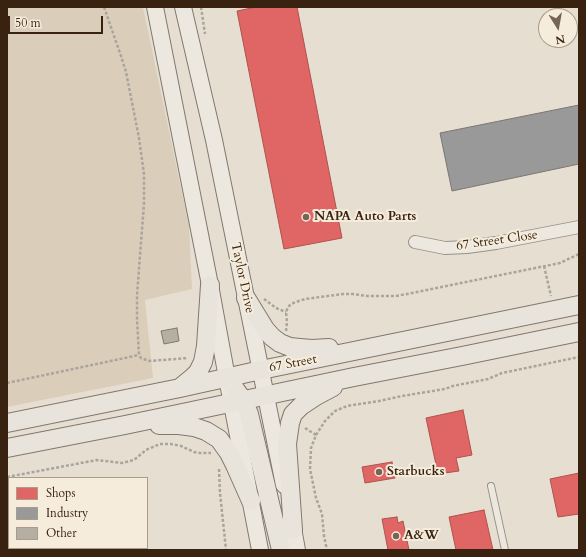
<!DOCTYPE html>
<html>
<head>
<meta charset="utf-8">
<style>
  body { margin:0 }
  #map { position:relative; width:586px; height:557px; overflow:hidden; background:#e6dfd1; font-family:Cardo,serif }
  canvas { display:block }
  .frame { position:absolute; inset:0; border:8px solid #392210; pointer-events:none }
  .legend { position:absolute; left:8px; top:477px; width:140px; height:72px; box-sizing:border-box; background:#f5ecdb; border:1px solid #aa9b8a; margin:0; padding:5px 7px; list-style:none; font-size:12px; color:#392210 }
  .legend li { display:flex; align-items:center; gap:8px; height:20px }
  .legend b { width:20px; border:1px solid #aa9b8a }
  .north { position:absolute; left:538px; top:8px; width:40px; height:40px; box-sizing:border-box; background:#f5ecdb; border:1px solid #aa9b8a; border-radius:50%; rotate:169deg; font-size:11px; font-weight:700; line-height:16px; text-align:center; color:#392210 }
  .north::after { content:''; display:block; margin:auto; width:14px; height:18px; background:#766454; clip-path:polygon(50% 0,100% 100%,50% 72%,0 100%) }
  .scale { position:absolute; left:8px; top:16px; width:95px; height:18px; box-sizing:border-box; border:2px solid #392210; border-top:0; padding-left:5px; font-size:12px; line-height:14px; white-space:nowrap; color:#392210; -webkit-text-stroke:3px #f5ecdb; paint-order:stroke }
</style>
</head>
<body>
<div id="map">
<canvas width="586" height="557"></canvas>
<div class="frame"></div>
<ul class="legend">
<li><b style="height:11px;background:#e06666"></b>Shops</li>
<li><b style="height:11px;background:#999"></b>Industry</li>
<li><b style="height:11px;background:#b4aea3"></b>Other</li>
</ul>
<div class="north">N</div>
<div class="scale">50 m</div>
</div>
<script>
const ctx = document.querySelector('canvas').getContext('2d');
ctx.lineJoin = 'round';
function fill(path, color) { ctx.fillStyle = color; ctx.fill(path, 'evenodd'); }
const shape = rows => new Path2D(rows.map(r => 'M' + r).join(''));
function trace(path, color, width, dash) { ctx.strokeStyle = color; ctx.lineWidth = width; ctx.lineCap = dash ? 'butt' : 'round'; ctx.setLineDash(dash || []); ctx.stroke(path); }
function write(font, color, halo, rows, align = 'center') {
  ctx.font = font + ' Cardo,serif'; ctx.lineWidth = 4; ctx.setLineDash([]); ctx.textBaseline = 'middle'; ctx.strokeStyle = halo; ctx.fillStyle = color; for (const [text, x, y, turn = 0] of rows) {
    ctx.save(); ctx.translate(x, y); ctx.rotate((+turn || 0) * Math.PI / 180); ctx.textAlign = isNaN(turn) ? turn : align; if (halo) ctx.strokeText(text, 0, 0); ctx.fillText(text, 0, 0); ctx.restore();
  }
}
fill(shape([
  [7,7,143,7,189,226,192,289,145,300,153,378,7,407]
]), '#dacebb');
const shops = shape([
  [256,7,297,7,342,238,284,249,237,11,256,7],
  [463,410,472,455,456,458,459,471,438,474,426,418,463,410],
  [392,462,395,478,365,483,362,467,392,462],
  [579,473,579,514,558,517,550,479,579,473],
  [484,510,493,550,456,550,449,517,484,510],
  [397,517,398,523,403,521,409,550,388,550,382,519,397,517]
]);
fill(shops, '#e06666');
trace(shops, '#ae524c', 1);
const industry = shape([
  [579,105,579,164,452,191,440,133,579,105]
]);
fill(industry, '#999');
trace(industry, '#7c7570', 1);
const building = shape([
  [177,328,179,341,164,344,161,331,177,328]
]);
fill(building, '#b4aea3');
trace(building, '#80786e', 1);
const service = shape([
  [491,486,505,550]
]);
const minor = shape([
  [415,242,445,248,467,247,496,243,579,227]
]);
const secondary = shape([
  [155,7,210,285,227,378,260,550],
  [183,7,214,140,284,485],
  [291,517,297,550]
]);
const primary = shape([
  [246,298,265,329,272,337,280,343,290,347,300,348,312,349,329,348],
  [227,378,243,400,249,414,281,550],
  [181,387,192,378,198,372,203,362,206,346,210,285],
  [7,423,180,388,261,370,579,305],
  [159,425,179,425,194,427,206,431,219,439,229,453,235,465,251,501],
  [7,448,125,425,354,377,462,356,579,332],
  [293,530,287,444,290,423,293,414,301,406,316,396,333,387]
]);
trace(service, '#989187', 8);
trace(minor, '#989187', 14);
trace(secondary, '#80786e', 18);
trace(primary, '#80786e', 20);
trace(shape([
  [104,7,121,56,126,72,139,138,144,174,144,204,137,295,137,319,139,355,141,358,149,361,188,358],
  [201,7,205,34],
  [544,266,551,296],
  [264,299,276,308,286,312],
  [286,331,287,322,286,312,288,307,291,304,296,302,305,299,343,294,353,294,367,296,396,296,407,294,560,263,579,254],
  [7,383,139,355],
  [305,428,316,435,311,448,310,469,316,498,322,514,324,536,327,550],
  [316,435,325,421,335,411,347,406,379,401,402,396,445,389,453,386,488,379,502,373,579,357],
  [219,469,220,493,226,550],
  [7,477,97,460,122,463,134,460,146,450,160,444,171,444,181,446,194,452,200,453,211,453]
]), '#aaa49d', 2.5, [3, 2]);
trace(service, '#ece8e0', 6);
trace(minor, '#ece8e0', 12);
trace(secondary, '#ece8e0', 16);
trace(primary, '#e9e4db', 18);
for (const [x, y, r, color] of [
  [306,217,4,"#766454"],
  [379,472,4,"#766454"],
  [396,536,4,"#766454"]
]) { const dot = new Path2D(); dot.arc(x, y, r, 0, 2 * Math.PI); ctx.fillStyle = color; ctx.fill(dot); trace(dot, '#f5ecdb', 1.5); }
write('bold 13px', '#392210', '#f5ecdb', [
  ["NAPA Auto Parts",314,217],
  ["Starbucks",387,472],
  ["A&W",404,536]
], 'left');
write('13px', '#392210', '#f5ecdb', [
  ["67 Street Close",497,241,-8],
  ["Taylor Drive",242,278,78],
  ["67 Street",293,364,-11]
]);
</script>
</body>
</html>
